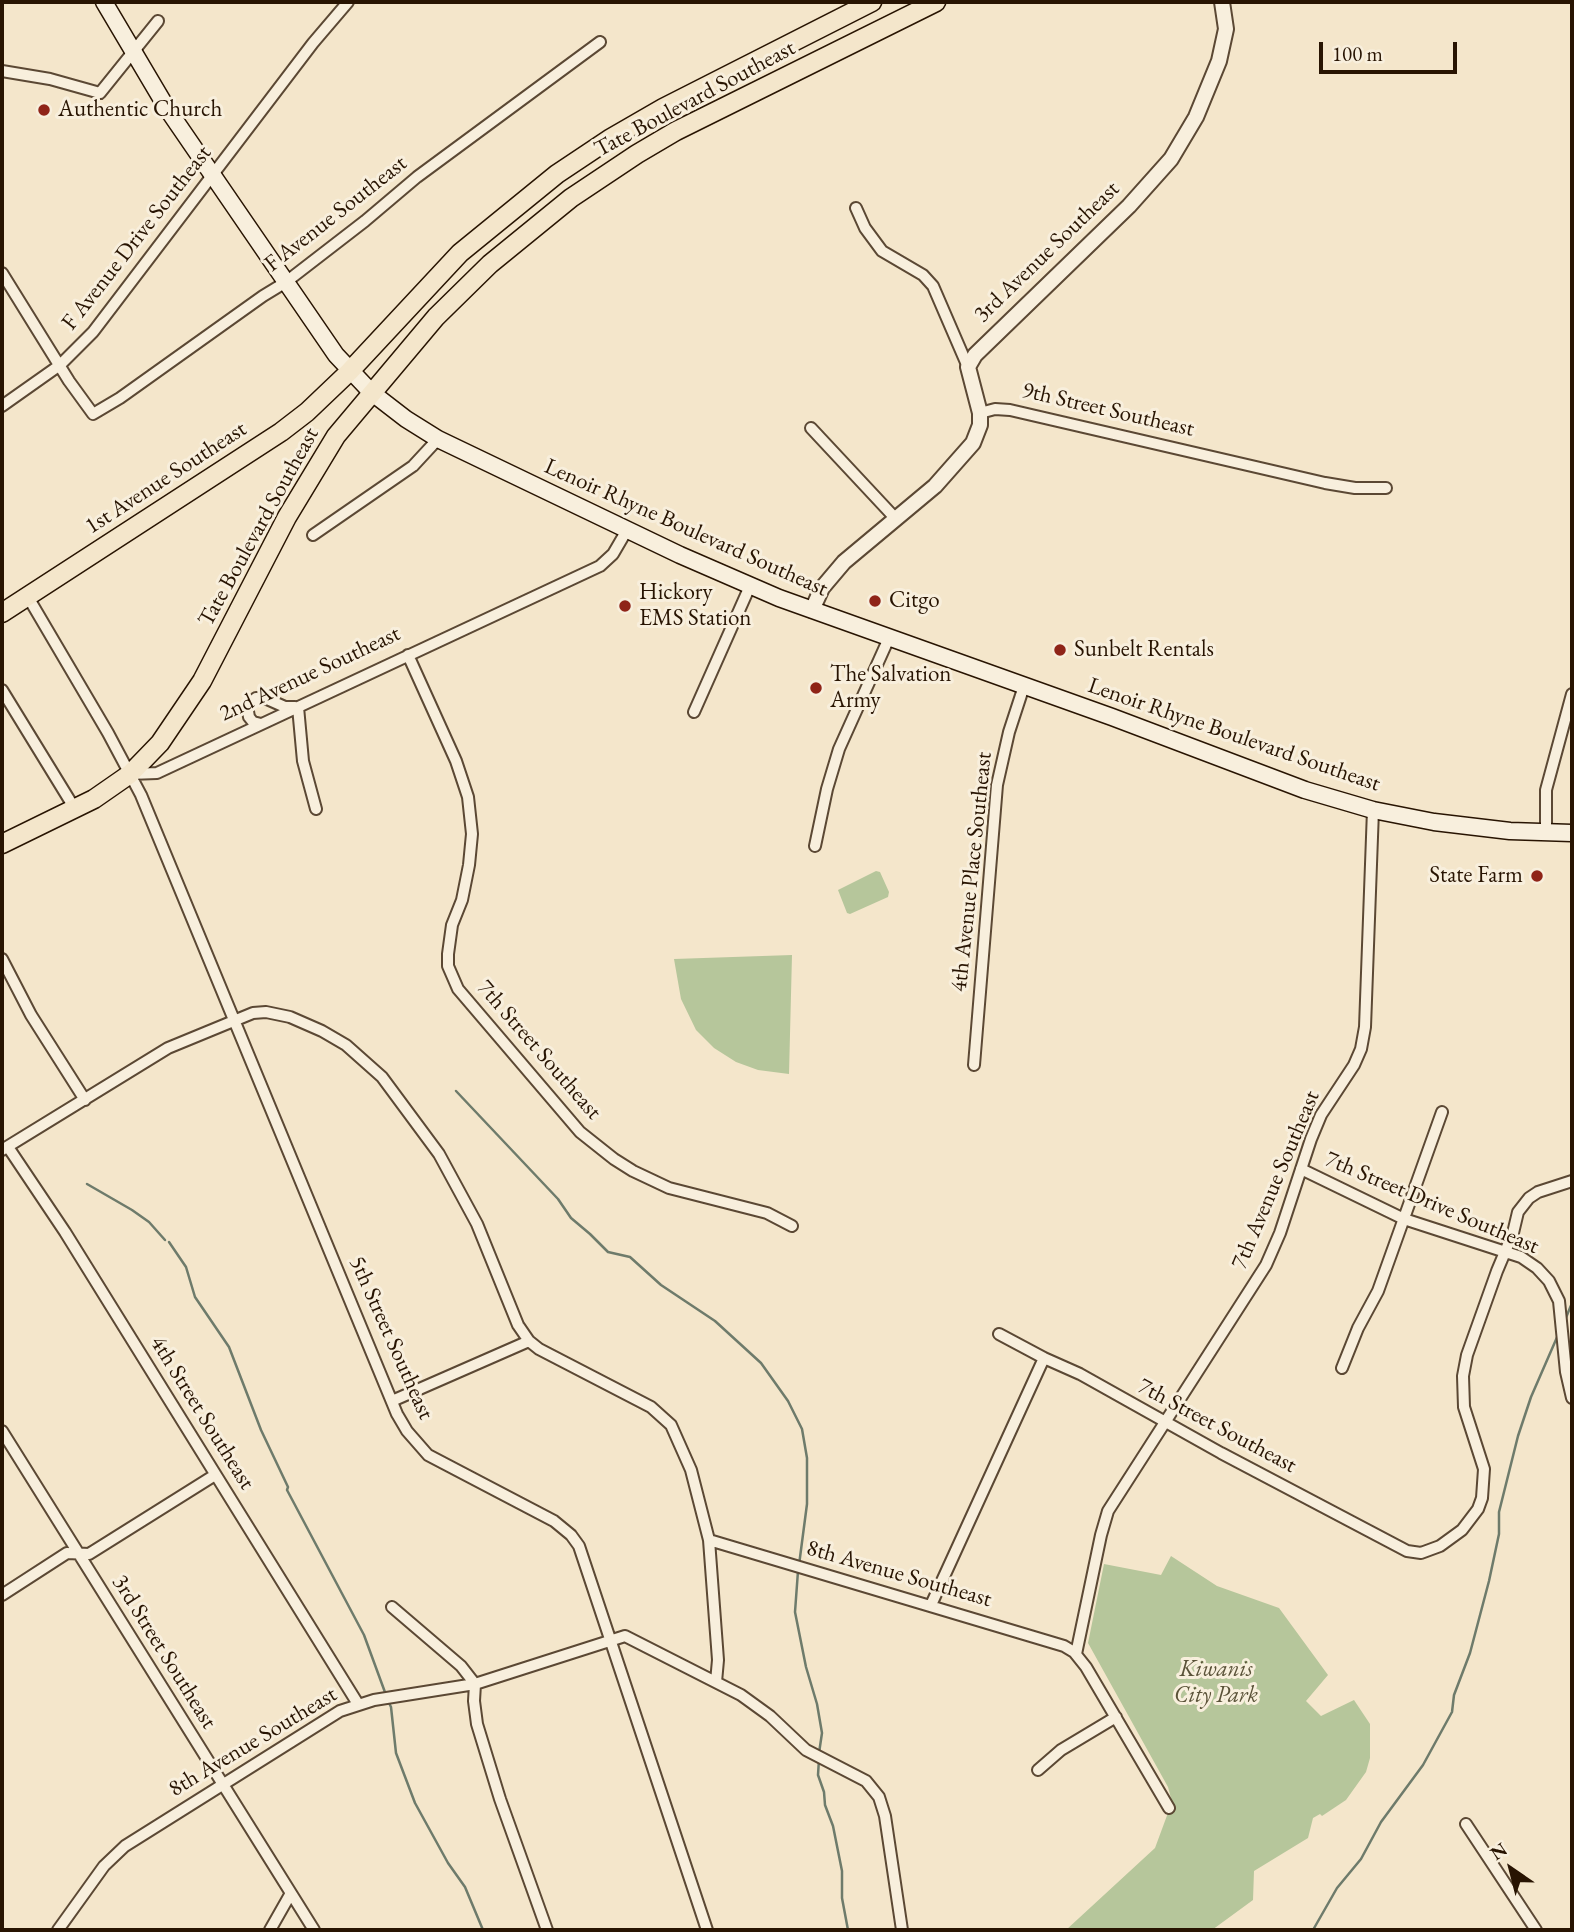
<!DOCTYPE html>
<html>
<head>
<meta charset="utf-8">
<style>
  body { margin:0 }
  #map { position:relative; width:1574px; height:1932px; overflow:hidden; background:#f4e6cb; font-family:"EB Garamond",serif }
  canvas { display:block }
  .frame { position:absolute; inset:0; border:4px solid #281402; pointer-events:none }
  .north { position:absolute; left:1476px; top:1834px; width:70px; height:70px; -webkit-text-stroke:5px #f8efdd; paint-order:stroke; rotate:325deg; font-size:19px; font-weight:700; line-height:28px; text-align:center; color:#281402 }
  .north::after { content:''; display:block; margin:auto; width:24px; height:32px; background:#281402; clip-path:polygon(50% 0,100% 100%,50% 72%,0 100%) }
  .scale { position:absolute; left:1319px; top:42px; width:138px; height:32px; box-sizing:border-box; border:4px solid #281402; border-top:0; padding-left:9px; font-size:21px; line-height:24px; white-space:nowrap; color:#281402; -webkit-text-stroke:5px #f8efdd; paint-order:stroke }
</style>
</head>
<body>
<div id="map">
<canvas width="1574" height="1932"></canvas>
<div class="frame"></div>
<div class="north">N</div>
<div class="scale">100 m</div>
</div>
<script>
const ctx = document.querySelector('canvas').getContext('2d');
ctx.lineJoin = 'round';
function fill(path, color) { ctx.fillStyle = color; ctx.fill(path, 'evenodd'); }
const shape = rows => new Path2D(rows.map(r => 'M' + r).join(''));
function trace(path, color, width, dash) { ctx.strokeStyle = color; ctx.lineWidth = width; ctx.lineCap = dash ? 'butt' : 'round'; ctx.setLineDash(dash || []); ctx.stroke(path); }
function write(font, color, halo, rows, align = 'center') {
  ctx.font = font + ' "EB Garamond",serif'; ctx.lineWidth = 6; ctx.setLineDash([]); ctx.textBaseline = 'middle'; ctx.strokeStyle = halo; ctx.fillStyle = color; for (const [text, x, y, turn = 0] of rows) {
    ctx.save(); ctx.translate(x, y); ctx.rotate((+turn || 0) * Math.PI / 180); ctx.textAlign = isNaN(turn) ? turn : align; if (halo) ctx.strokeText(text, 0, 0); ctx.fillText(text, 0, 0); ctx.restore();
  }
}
fill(shape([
  [876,871,880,872,889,892,888,897,850,914,847,913,838,890],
  [792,955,789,1074,758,1070,736,1062,714,1048,696,1030,681,999,674,959],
  [1171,1556,1217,1586,1279,1608,1328,1675,1306,1701,1321,1716,1354,1700,1370,1724,1370,1758,1366,1772,1346,1800,1322,1816,1320,1814,1313,1818,1308,1838,1254,1871,1253,1900,1212,1930,1066,1930,1155,1848,1172,1802,1168,1787,1088,1643,1104,1564,1161,1575]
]), '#b6c69b');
trace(shape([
  [456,1091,558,1199,571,1218,590,1234,608,1252,630,1257,661,1285,715,1321,761,1363,788,1401,802,1429,807,1458,807,1504,799,1565],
  [87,1184,132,1210,149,1222,165,1240],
  [169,1242,186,1267,195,1297,229,1347,261,1430,288,1487,287,1490,364,1635,386,1695],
  [1565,1320,1572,1303],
  [798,1571,795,1612,806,1667,817,1704,822,1733,819,1753],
  [388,1701,391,1707,396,1753,415,1803,448,1863,465,1887,483,1930],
  [819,1759,818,1775,824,1792,825,1805,833,1826,842,1871,842,1898,848,1930],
  [1313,1930,1337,1888,1361,1859,1381,1822,1423,1765,1452,1712,1454,1695,1470,1653,1489,1581,1499,1534,1499,1512,1518,1436,1531,1397,1558,1335]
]), '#6e7b6b', 2.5);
const minor = shape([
  [2,71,50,79,100,93,158,21],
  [856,208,865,228,882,251,923,275,933,286,968,367],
  [2,273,69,381,93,414,120,398,263,296,286,282,365,221,417,177,600,42],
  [2,406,60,365,93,332,313,43,348,2],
  [980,413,995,409,1010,410,1325,483,1355,488,1386,488],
  [811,428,896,519],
  [313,535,413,466,438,439],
  [28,597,108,733,141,795,397,1414,407,1431,428,1455,554,1521,571,1535,579,1546,707,1930],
  [408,655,456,761,468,797,472,834,469,865,462,900,452,925,448,954,448,966,458,989,580,1132,614,1159,633,1171,669,1188,767,1213,792,1226],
  [2,690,75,809],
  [298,707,303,761,316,809],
  [694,712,750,586],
  [261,724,253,722,249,717,247,706,256,698,267,699,285,707,295,707],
  [130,774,157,773,600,566,613,554,627,530],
  [1546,833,1546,790,1572,694],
  [815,846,827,789,839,749,889,638],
  [2,959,31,1015,85,1100],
  [974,1065,997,785,1009,732,1024,686],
  [8,1147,65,1232,358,1704],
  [2,1150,168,1048,253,1013,266,1012,290,1017,322,1031,346,1045,382,1077,439,1154,477,1224,518,1325,529,1341,539,1349,651,1407,671,1425,691,1470,709,1540,718,1660,716,1682],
  [1301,1169,1404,1219,1521,1257,1537,1268,1549,1281,1559,1301,1566,1372,1572,1398],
  [999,1334,1044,1358,1080,1374,1221,1453,1407,1551,1421,1553,1440,1546,1462,1530,1478,1509,1482,1498,1484,1469,1464,1407,1463,1376,1467,1355,1497,1271,1513,1233,1518,1212,1529,1198,1538,1192,1572,1181],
  [1342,1368,1358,1328,1378,1291,1442,1112],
  [392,1401,529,1341],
  [2,1431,314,1930],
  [709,1540,1064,1646,1074,1652,1086,1667,1169,1808],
  [2,1595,67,1553,89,1554,215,1475],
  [931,1605,1044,1358],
  [392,1607,461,1666,475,1684,474,1701,477,1724,500,1799,547,1930],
  [1076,1654,1101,1535,1108,1511,1266,1265,1280,1233,1311,1139,1321,1115,1354,1065,1361,1049,1365,1027,1373,810],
  [1038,1770,1061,1750,1116,1717],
  [1466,1824,1536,1930],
  [58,1930,104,1866,125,1846,340,1711,374,1700,475,1684,625,1636,741,1695,770,1716,806,1750,866,1781,879,1797,885,1816,902,1930],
  [270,1930,291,1893]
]);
const tertiary = shape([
  [812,610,822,588,844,562,935,486,973,443,980,425,980,413,968,367,975,355,1129,206,1171,159,1196,117,1219,61,1226,29,1222,2]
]);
const secondary = shape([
  [104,2,168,110,336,355,371,392,406,419,438,439,680,555,779,598,1112,717,1305,790,1373,810,1434,822,1510,831,1572,833]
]);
const primary = shape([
  [2,613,281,432,307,412,349,372,460,253,557,174,611,138,663,108,872,2],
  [2,844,94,799,130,774,160,743,202,681,287,517,336,436,436,317,490,264,571,198,637,154,676,131,936,2]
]);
trace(minor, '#5b4834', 14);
trace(tertiary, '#5b4834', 18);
trace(secondary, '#281402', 19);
trace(primary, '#281402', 21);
trace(minor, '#f8efdd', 10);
trace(tertiary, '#f8efdd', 14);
trace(secondary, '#f8efdd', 16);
trace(primary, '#f4e6cb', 18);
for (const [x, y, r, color] of [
  [44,110,7,"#8f2418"],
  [875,601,7,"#8f2418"],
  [625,606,7,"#8f2418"],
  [1060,650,7,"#8f2418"],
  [816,688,7,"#8f2418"],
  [1537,876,7,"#8f2418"]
]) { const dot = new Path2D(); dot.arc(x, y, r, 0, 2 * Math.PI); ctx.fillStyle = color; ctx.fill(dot); trace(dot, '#f8efdd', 2.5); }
write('23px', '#281402', '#f8efdd', [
  ["Tate Boulevard Southeast",695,99,-28],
  ["F Avenue Southeast",336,214,-38],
  ["F Avenue Drive Southeast",137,238,-52],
  ["3rd Avenue Southeast",1047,252,-44],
  ["9th Street Southeast",1108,410,13],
  ["1st Avenue Southeast",166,478,-33],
  ["Tate Boulevard Southeast",259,527,-61],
  ["Lenoir Rhyne Boulevard Southeast",686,528,24],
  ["2nd Avenue Southeast",310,674,-25],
  ["Lenoir Rhyne Boulevard Southeast",1234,735,19],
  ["4th Avenue Place Southeast",972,872,-84],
  ["7th Street Southeast",539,1050,49],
  ["7th Avenue Southeast",1276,1180,-67],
  ["7th Street Drive Southeast",1432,1203,23],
  ["5th Street Southeast",391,1338,66],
  ["4th Street Southeast",202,1413,58],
  ["7th Street Southeast",1217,1426,28],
  ["8th Avenue Southeast",899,1574,16],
  ["3rd Street Southeast",164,1652,58],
  ["8th Avenue Southeast",253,1742,-31]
]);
write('23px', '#281402', '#f8efdd', [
  ["Authentic Church",58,110],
  ["Hickory",639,593],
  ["EMS Station",639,619],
  ["Citgo",889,601],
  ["Sunbelt Rentals",1074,650],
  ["The Salvation",830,675],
  ["Army",830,701],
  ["State Farm",1523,876,"right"]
], 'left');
write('italic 23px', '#5a5238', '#f8efdd', [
  ["Kiwanis",1216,1670],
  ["City Park",1216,1696]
]);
</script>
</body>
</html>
